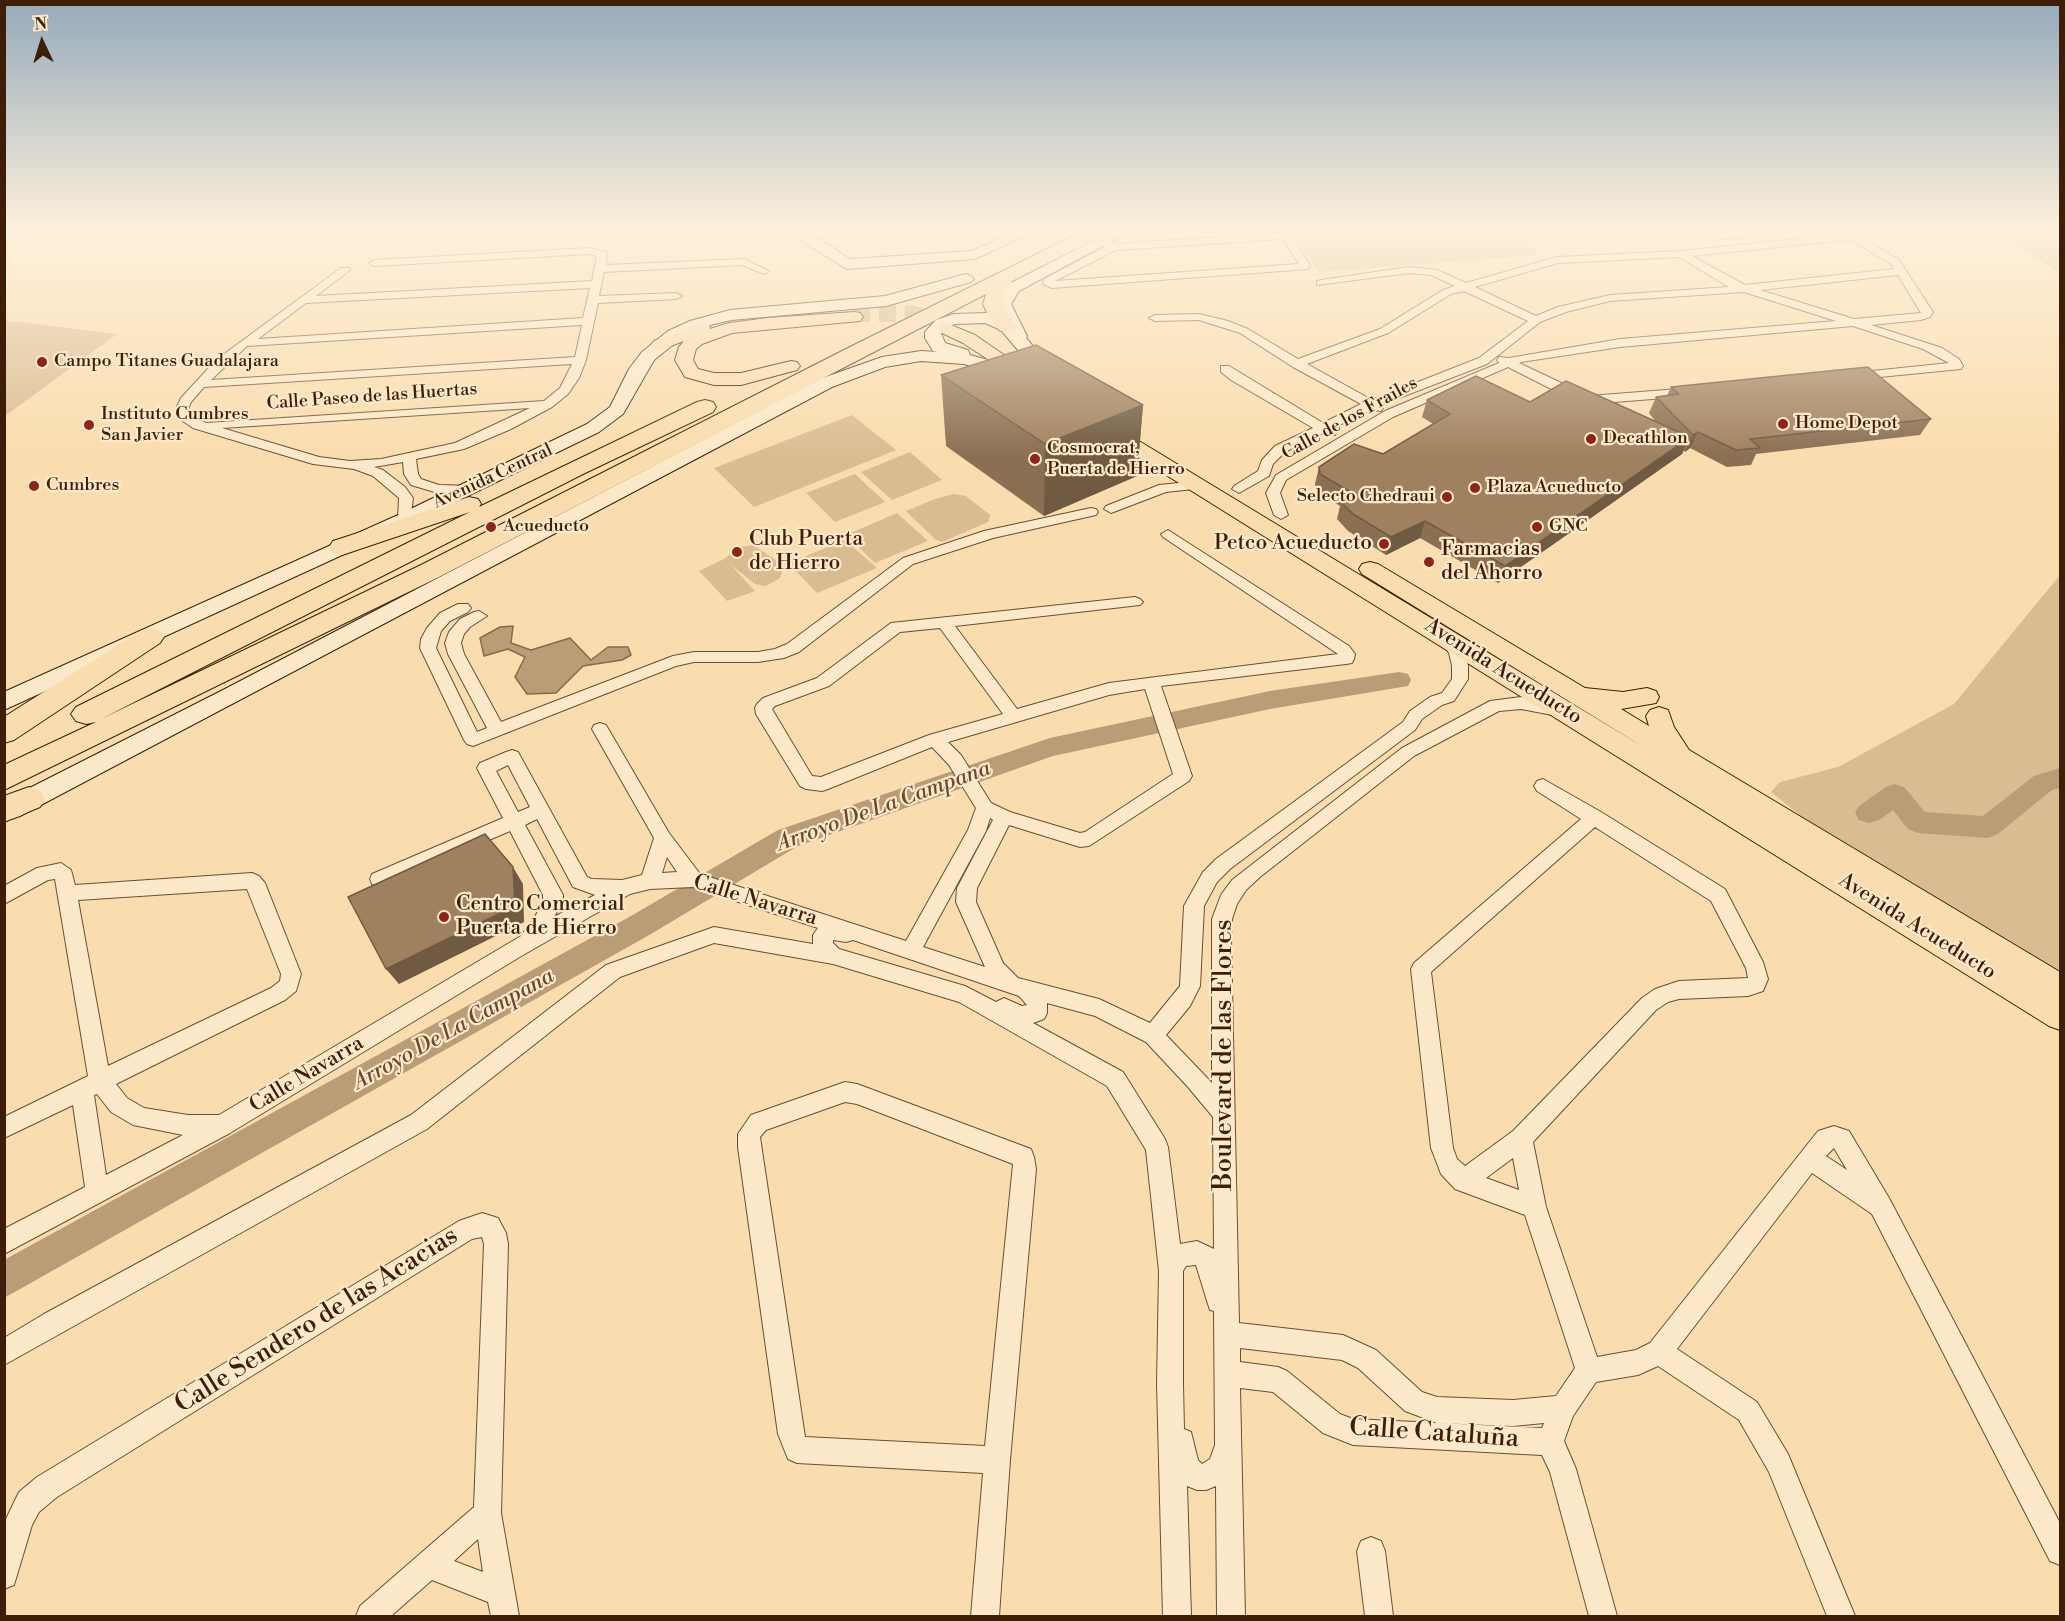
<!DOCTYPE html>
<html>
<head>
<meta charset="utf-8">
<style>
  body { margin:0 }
  #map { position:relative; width:2065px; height:1621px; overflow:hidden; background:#faddae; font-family:"Libre Bodoni",serif }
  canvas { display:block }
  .frame { position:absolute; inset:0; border:6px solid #3e1d09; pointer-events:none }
  .north { position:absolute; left:12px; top:12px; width:60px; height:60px; -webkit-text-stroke:4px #fce9ca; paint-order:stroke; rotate:356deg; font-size:16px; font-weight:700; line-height:24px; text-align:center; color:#3e1d09 }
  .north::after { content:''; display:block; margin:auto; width:21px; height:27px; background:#3e1d09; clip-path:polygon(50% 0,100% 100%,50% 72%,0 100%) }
</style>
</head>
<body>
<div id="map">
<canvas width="2065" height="1621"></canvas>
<div class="frame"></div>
<div class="north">N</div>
</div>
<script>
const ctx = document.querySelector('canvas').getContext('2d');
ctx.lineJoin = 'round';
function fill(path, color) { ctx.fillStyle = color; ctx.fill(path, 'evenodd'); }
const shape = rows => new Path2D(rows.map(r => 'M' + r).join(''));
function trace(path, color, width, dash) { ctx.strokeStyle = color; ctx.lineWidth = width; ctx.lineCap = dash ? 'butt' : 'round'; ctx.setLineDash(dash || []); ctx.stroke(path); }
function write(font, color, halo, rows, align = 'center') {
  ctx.font = font + ' "Libre Bodoni",serif'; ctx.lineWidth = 4.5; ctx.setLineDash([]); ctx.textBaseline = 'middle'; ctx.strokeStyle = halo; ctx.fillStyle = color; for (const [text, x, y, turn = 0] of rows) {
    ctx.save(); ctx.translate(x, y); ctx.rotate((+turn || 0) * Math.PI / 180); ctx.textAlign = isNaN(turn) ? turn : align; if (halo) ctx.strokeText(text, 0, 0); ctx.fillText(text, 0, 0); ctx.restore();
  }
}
fill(shape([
  [1290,230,1515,230,1540,255,1319,272],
  [1992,230,2060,230,2060,273],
  [5,320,117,334,5,416],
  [852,415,896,450,754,507,714,468],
  [910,452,942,480,892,500,861,472],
  [855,474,885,502,835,522,806,493],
  [954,494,966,496,990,515,988,522,942,542,936,540,906,511,935,499],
  [897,513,928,541,875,563,846,535],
  [845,540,877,568,817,593,791,566,791,562],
  [753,545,777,561,783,570,780,578,766,586,755,584,730,564,755,591,727,601,699,571,724,559,740,547],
  [2060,575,2060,972,1801,816,1771,792,1780,782,1838,767,1954,704]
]), '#dabc92');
const water = shape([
  [513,626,511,643,531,650,570,638,591,660,608,647,628,647,631,655,622,660,583,666,556,693,527,694,515,677,525,657,508,649,484,656,480,638,500,627,513,626]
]);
fill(water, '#ba9c76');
trace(water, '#88694a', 1.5);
fill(shape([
  [1399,672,1408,674,1411,680,1408,686,1270,709,1053,756,798,846,651,934,4,1298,4,1260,631,916,778,830,1050,738,1270,691,1399,672],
  [2060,768,2060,788,2052,790,1998,834,1988,838,1918,833,1908,829,1893,810,1879,820,1869,823,1859,820,1855,813,1859,806,1886,787,1895,784,1904,787,1925,812,1983,816,2034,776,2060,768]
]), '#ba9c76');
trace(shape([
  [853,313,912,314,949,323]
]), '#d4b78d', 17, [17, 9]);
const minor = shape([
  [413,230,466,230,461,233,427,235,413,230],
  [845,230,900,230,895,233,803,239,798,236,803,233,845,230],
  [1277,230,1287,230,1310,265,1308,269,1052,288,1043,284,1044,279,1105,247,1096,242,1101,239,1115,244,1279,233,1277,230],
  [1283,239,1299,264,1055,281,1116,250,1283,239],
  [1697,230,1723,233,1753,231,1758,234,1753,237,1722,239,1697,230],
  [1835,235,1859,236,1899,260,1933,312,1930,317,1921,320,1871,325,1942,348,1959,359,1963,366,1961,369,1849,380,1847,377,1853,373,1949,363,1923,349,1853,326,1620,347,1521,362,1519,363,1589,396,1691,388,1697,392,1691,396,1589,404,1573,400,1508,367,1393,417,1286,480,1280,493,1288,515,1281,519,1274,515,1266,493,1276,475,1385,411,1499,363,1497,360,1499,357,1509,358,1620,339,1836,321,1744,292,1610,301,1566,312,1540,322,1487,364,1381,405,1383,408,1381,411,1371,410,1333,428,1336,432,1335,435,1323,433,1285,452,1273,464,1269,476,1239,493,1232,489,1234,486,1258,471,1262,460,1275,446,1313,428,1231,380,1221,372,1221,366,1229,366,1323,423,1361,404,1293,367,1240,333,1199,320,1155,321,1149,318,1155,315,1199,314,1228,321,1248,329,1298,359,1380,329,1443,290,1455,286,1431,275,1409,273,1317,285,1317,281,1321,280,1409,267,1437,270,1466,283,1557,257,1681,251,1835,235],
  [1835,241,1853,241,1891,264,1894,269,1745,285,1692,256,1835,241],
  [1679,257,1729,287,1610,295,1558,307,1536,316,1475,287,1558,263,1679,257],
  [1898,275,1921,313,1854,319,1760,290,1898,275],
  [1464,291,1528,321,1479,358,1372,400,1307,364,1388,333,1451,294,1464,291],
  [589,248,607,252,606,265,744,259,769,271,764,274,742,265,604,272,599,296,676,293,682,296,676,299,598,303,586,360,579,378,568,394,552,407,511,429,464,449,416,459,418,474,421,479,439,485,472,486,474,489,472,492,438,493,411,485,404,474,403,462,374,467,383,470,405,487,413,498,410,522,400,522,398,519,399,498,373,476,354,469,313,464,193,428,177,417,176,409,181,398,216,360,341,268,349,268,350,270,316,296,592,281,597,256,589,254,374,266,369,263,374,260,589,248],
  [590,288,583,318,258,339,306,303,590,288],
  [582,325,575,357,211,380,247,346,582,325],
  [572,364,560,388,544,401,206,423,189,415,188,409,191,402,204,387,572,364],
  [530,408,455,443,381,459,350,461,319,457,222,428,530,408],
  [1198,481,1205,485,1203,488,1166,492,1111,513,1104,509,1106,506,1159,485,1198,481],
  [1091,508,1096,509,1098,512,1096,515,993,538,913,564,799,652,784,658,758,662,694,662,676,666,473,746,467,744,464,740,420,648,421,639,427,628,440,613,458,604,468,604,471,608,468,612,450,621,441,631,436,648,477,732,487,728,448,654,445,643,449,632,460,619,474,612,479,611,487,616,470,627,464,634,461,643,464,654,501,722,673,656,694,652,758,652,775,649,787,644,903,558,984,531,1091,508],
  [1168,530,1349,646,1355,654,1354,659,1352,663,1346,664,1161,686,1192,776,1189,781,1089,846,1080,847,1009,825,977,888,976,902,1003,963,1018,978,1099,999,1150,1023,1180,986,1184,906,1203,872,1216,859,1403,722,1410,711,1430,697,1442,693,1452,679,1452,666,1449,653,1438,638,1440,634,1452,634,1465,652,1468,666,1468,679,1454,701,1442,705,1422,719,1415,730,1230,869,1217,882,1204,906,1200,986,1190,1006,1166,1035,1212,1083,1212,919,1221,895,1232,880,1402,748,1490,701,1521,697,1558,704,1564,706,1566,710,1564,714,1558,716,1521,709,1499,711,1414,756,1260,877,1246,890,1237,904,1232,919,1231,937,1239,1323,1343,1335,1376,1350,1422,1392,1437,1397,1513,1400,1556,1396,1575,1368,1525,1215,1455,1189,1441,1174,1438,1166,1431,1148,1411,969,1414,963,1581,819,1537,791,1534,786,1537,781,1543,779,1601,812,1725,889,1763,962,1768,979,1763,991,1748,996,1679,999,1668,1002,1656,1010,1533,1142,1546,1207,1597,1357,1636,1350,1650,1343,1818,1131,1834,1126,1849,1131,1889,1198,2060,1523,2060,1565,2050,1561,1872,1214,1812,1173,1677,1349,1757,1402,1788,1454,1855,1616,1827,1616,1769,1472,1739,1420,1658,1366,1638,1375,1596,1382,1573,1416,1564,1441,1576,1469,1617,1616,1589,1616,1550,1472,1542,1455,1353,1445,1323,1433,1273,1392,1240,1388,1245,1616,1217,1616,1216,1486,1206,1490,1197,1490,1187,1486,1191,1616,1163,1616,1157,1384,1159,1271,1146,1150,1107,1086,959,1002,833,964,714,943,620,977,427,1129,4,1365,4,1338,44,1314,411,1115,606,965,714,927,813,944,813,935,818,928,693,887,650,889,630,894,523,955,230,1133,4,1254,4,1229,85,1187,73,1105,4,1138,4,1117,88,1076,55,879,48,880,4,904,4,886,37,868,61,863,71,870,75,885,252,873,259,876,265,883,301,974,296,991,285,1000,116,1084,127,1098,144,1108,188,1115,219,1115,521,936,535,917,543,901,543,895,510,831,386,884,379,887,372,884,370,879,372,874,503,818,477,768,480,763,506,752,512,750,518,752,587,877,592,879,622,880,642,875,654,838,592,729,594,725,600,723,606,725,669,833,700,874,906,941,968,830,976,808,949,765,932,747,828,789,822,791,806,789,800,786,756,714,755,708,757,704,763,698,817,678,891,623,1135,597,1140,599,1143,602,1140,605,955,626,1017,709,1109,683,1338,654,1163,537,1161,534,1168,530],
  [940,628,1003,714,929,735,821,777,812,776,772,709,775,706,829,686,900,632,940,628],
  [1145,689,1173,774,1085,832,1080,833,1010,812,991,803,961,755,948,742,1109,695,1145,689],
  [508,765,530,807,518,812,496,771,508,765],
  [990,818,993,820,957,888,956,902,985,967,923,947,986,831,990,818],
  [537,819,573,887,595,895,554,917,563,901,563,895,525,825,537,819],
  [1595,827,1711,901,1746,968,1748,978,1679,981,1655,989,1642,998,1513,1131,1465,1166,1457,1159,1453,1148,1431,972,1595,827],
  [667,857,677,872,662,873,667,857],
  [247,889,281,974,280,981,271,988,108,1066,78,900,247,889],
  [833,940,846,942,853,940,1019,996,1027,1005,1022,1006,1004,998,996,1002,965,986,839,949,833,943,833,940],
  [1047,1003,1095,1016,1146,1042,1188,1087,1213,1117,1214,1249,1197,1241,1180,1244,1168,1147,1165,1139,1123,1072,1033,1023,1044,1019,1047,1013,1047,1003],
  [97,1094,111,1112,133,1125,183,1135,106,1175,94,1095,97,1094],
  [1834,1148,1847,1170,1826,1156,1834,1148],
  [1513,1158,1519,1190,1486,1178,1513,1158],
  [1196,1265,1207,1301,1210,1310,1214,1311,1215,1445,1210,1459,1202,1464,1198,1460,1191,1432,1184,1429,1183,1384,1183,1271,1186,1266,1196,1265],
  [1240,1348,1342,1360,1358,1368,1405,1411,1437,1423,1513,1426,1544,1423,1542,1428,1353,1419,1340,1414,1287,1371,1278,1367,1240,1362,1240,1348],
  [845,1082,857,1084,1023,1146,1031,1149,1034,1157,1036,1169,1010,1460,999,1616,971,1616,983,1473,797,1463,788,1459,778,1434,738,1147,738,1134,751,1115,845,1082],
  [845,1102,857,1104,1013,1164,985,1446,805,1437,760,1137,766,1130,845,1102],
  [482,1213,498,1218,506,1233,508,1244,501,1513,519,1616,491,1616,488,1602,432,1580,391,1616,356,1616,360,1606,474,1507,484,1244,482,1237,472,1239,57,1497,39,1512,32,1525,14,1585,4,1589,5,1521,19,1492,37,1477,459,1221,482,1213],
  [478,1539,483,1572,454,1561,478,1539],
  [1371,1537,1381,1541,1385,1551,1393,1616,1365,1616,1357,1551,1361,1541,1371,1537]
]);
const secondary = shape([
  [790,230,805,230,850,259,972,251,1019,230,1038,230,975,259,847,269,798,239,790,230],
  [1114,230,1132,230,1019,291,1011,304,1027,336,1026,338,1039,353,1057,367,1060,371,1057,375,1045,375,1027,361,1001,330,985,323,956,324,948,326,941,333,945,343,968,350,970,355,1010,366,1013,370,1010,374,1004,375,964,364,921,361,885,367,832,387,20,816,11,819,4,817,4,801,221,691,820,379,882,357,921,351,938,352,933,351,925,338,925,332,936,320,954,314,987,313,1002,319,995,304,1007,285,1114,230],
  [966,274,971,276,974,279,971,282,886,306,731,320,702,327,680,339,654,360,623,414,599,432,412,523,4,710,4,692,398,515,587,424,610,407,629,369,642,352,668,331,690,321,730,310,885,296,966,274]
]);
const primary = shape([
  [854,312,860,313,863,317,860,321,732,333,702,344,696,349,693,360,698,369,714,373,741,373,791,361,797,362,800,366,797,370,741,385,714,385,685,377,675,360,679,347,684,341,660,350,654,349,651,345,654,341,703,322,709,323,710,329,729,323,768,318,854,312],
  [946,323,975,335,1036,377,1033,381,1021,381,963,343,940,332,937,328,940,324,946,323],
  [1109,425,1116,427,1650,751,1362,574,1359,569,1362,564,1370,562,1378,564,1585,688,1623,692,1647,688,1656,691,1659,697,1656,703,1621,709,1649,726,1646,716,1650,710,1659,707,1668,710,1674,727,1689,750,2060,972,2060,1030,2049,1026,1102,435,1099,431,1102,427,1109,425]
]);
const motorway = shape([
  [1085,230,1108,230,1105,234,1012,281,1006,291,1003,304,1006,312,1017,327,1014,331,1000,331,989,317,983,304,986,294,439,577,4,790,4,765,96,722,86,724,76,721,71,714,76,707,470,512,342,555,333,553,329,547,333,541,469,497,478,499,481,504,479,507,697,402,705,400,713,402,716,407,713,412,583,474,101,719,421,565,848,348,1085,230],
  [150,628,160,631,164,637,160,643,14,740,4,743,4,717,140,631,150,628],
  [29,787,40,791,45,799,40,807,4,822,4,796,29,787]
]);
trace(minor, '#6d4d32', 2);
trace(secondary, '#3e1d09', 2);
trace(primary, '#3e1d09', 2);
trace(motorway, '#3e1d09', 2);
fill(minor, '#fce9ca');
fill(secondary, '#fce9ca');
fill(primary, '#faddae');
fill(motorway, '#faddae');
fill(shape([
  [941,375,1143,405,1137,476,1044,516,946,446],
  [1671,387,1931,419,1920,435,1756,454,1751,465,1727,467,1690,448,1685,452,1684,450,1682,454,1498,583,1420,538,1386,555,1348,531,1337,519,1340,506,1316,491,1315,484,1319,467,1383,454,1433,424,1422,417,1427,400,1530,402,1656,422,1649,413,1656,397,1667,396]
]), '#8a6f52');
fill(shape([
  [1143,405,1137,476,1044,516,1045,444],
  [1698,432,1690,448,1685,452,1693,435],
  [1690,437,1682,454,1498,583,1505,566],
  [1425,521,1420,538,1386,555,1391,537],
  [513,867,523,884,524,922,399,984,386,969]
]), '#705a42');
const building = shape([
  [1036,345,1143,405,1045,444,941,375,1036,345],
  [1868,367,1931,419,1750,439,1760,448,1736,450,1698,432,1693,435,1656,397,1679,394,1671,387,1868,367],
  [1476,376,1530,402,1566,381,1690,437,1505,566,1425,521,1391,537,1353,514,1341,502,1357,496,1320,474,1319,467,1354,444,1383,454,1450,414,1427,400,1476,376],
  [485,834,513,867,515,906,386,969,348,897,485,834]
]);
fill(building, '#a0815f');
trace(building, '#705a42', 1.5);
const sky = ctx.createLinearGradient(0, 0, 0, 457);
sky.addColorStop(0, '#95aaba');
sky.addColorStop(0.5, '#fdf0db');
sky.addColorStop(1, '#fdf0db00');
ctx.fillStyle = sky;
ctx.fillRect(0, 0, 2065, 457);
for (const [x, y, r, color] of [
  [42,362,6,"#8f2418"],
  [1783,424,6,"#8f2418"],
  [89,425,6,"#8f2418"],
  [1591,439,6,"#8f2418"],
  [1035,459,6,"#8f2418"],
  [34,486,6,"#8f2418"],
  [1475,488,6,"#8f2418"],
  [1447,497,6,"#8f2418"],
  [491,527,6,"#8f2418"],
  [1537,527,6,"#8f2418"],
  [1384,544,6,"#8f2418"],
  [737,552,6,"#8f2418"],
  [1429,562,6,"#8f2418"],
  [444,917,6,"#8f2418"]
]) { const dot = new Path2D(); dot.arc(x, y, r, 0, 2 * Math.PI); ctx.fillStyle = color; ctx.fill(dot); trace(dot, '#fce9ca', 2); }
write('18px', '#3e1d09', '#fce9ca', [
  ["Campo Titanes Guadalajara",54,362],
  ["Instituto Cumbres",101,415],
  ["San Javier",101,436],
  ["Home Depot",1795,424],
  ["Decathlon",1603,439],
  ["Cosmocrat,",1047,449],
  ["Puerta de Hierro",1047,470],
  ["Cumbres",46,486],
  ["Plaza Acueducto",1487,488],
  ["Selecto Chedraui",1435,497,"right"],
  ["Acueducto",503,527],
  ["GNC",1549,527]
], 'left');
write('18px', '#3e1d09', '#fce9ca', [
  ["Calle Paseo de las Huertas",372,397,-4],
  ["Calle de los Frailes",1350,419,-29],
  ["Avenida Central",493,477,-25]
]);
write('21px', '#3e1d09', '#fce9ca', [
  ["Club Puerta",749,540],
  ["de Hierro",749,564],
  ["Petco Acueducto",1372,544,"right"],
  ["Farmacias",1441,550],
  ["del Ahorro",1441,574],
  ["Centro Comercial",456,905],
  ["Puerta de Hierro",456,929]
], 'left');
write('21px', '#3e1d09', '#fce9ca', [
  ["Avenida Acueducto",1503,672,32],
  ["Calle Navarra",755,901,17],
  ["Avenida Acueducto",1917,927,32],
  ["Calle Navarra",307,1075,-31]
]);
write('italic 22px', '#69492f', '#fce9ca', [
  ["Arroyo De La Campana",884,807,-20],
  ["Arroyo De La Campana",454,1030,-29]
]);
write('26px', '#3e1d09', '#fce9ca', [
  ["Boulevard de las Flores",1225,1055,-90],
  ["Calle Sendero de las Acacias",317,1321,-32],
  ["Calle Cataluña",1434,1434,4]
]);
</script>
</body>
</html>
